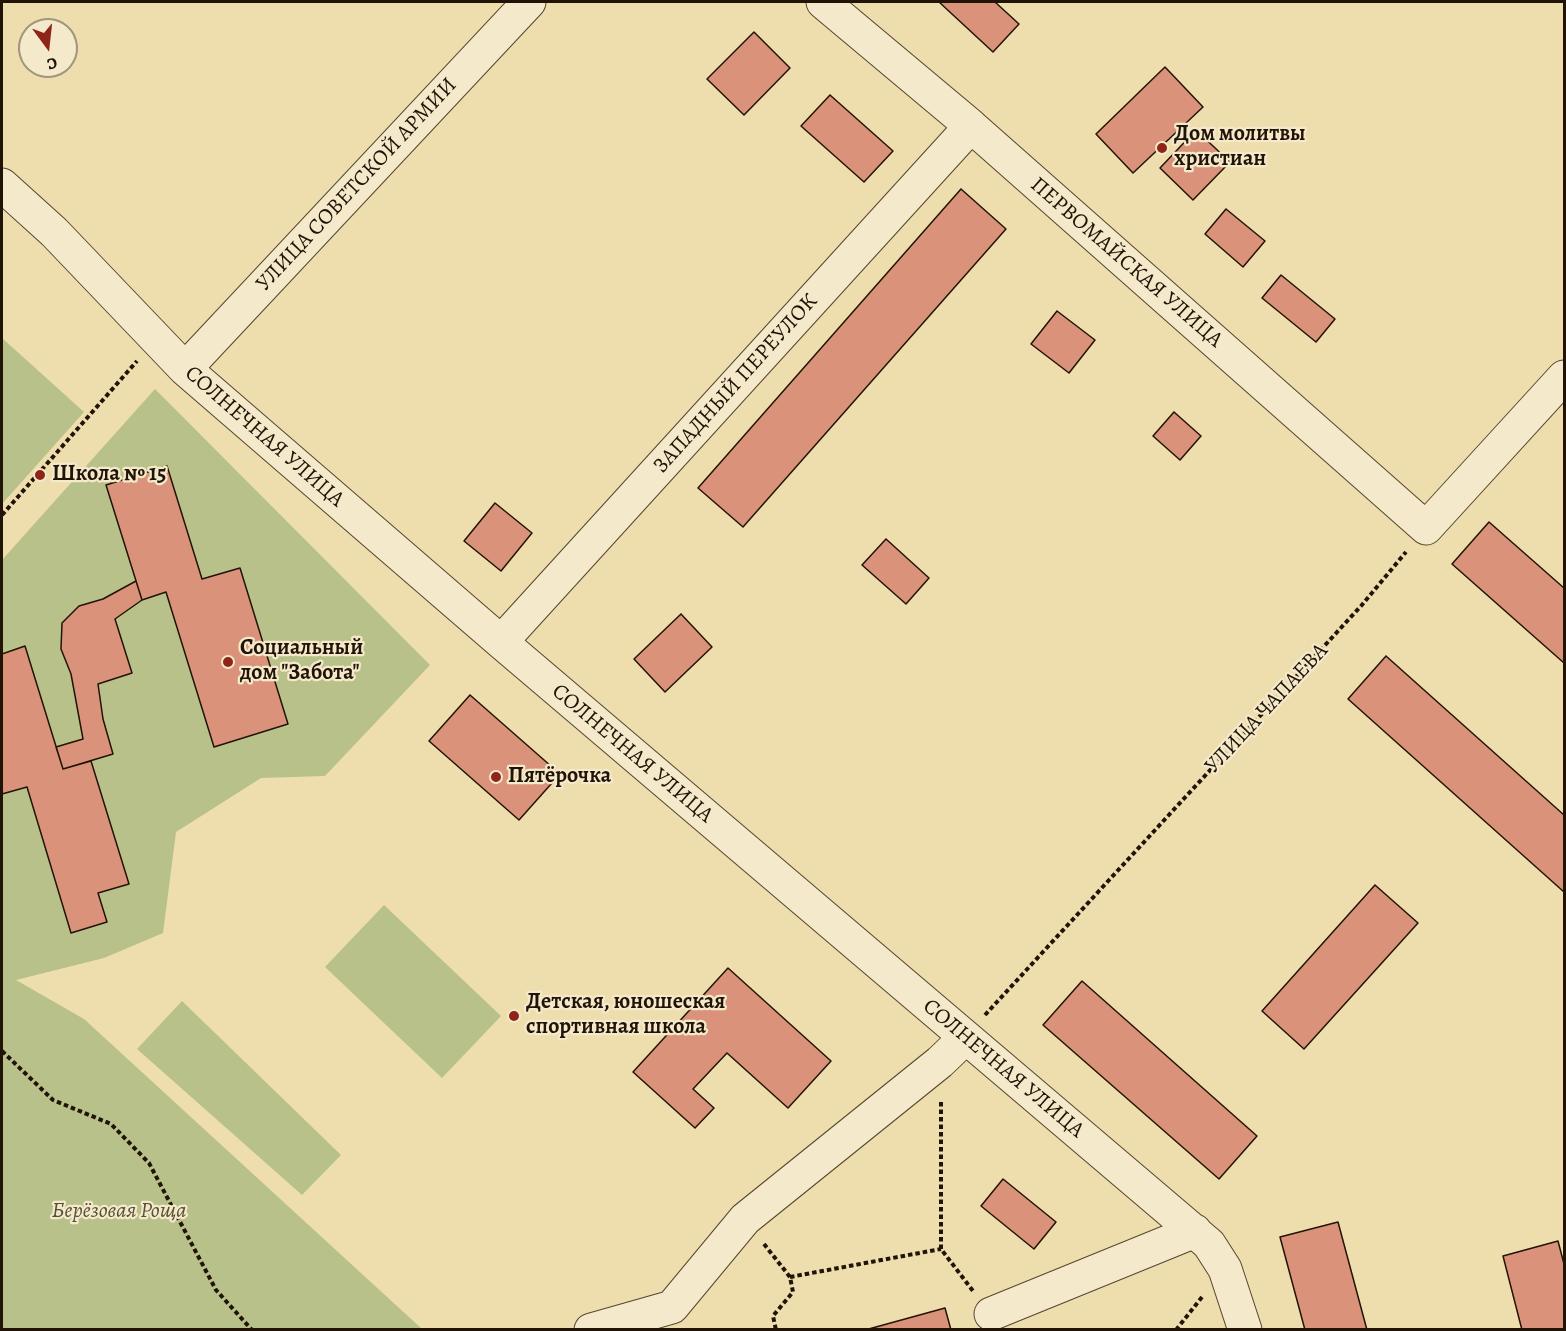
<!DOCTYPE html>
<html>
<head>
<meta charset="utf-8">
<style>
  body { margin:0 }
  #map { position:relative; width:1566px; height:1331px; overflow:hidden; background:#eeddad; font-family:Alegreya,serif }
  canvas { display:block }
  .frame { position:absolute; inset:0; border:3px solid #211407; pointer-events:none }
  .north { position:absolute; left:18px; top:18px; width:60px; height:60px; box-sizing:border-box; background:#f4e9ca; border:2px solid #a0947c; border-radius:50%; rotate:165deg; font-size:16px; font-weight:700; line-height:24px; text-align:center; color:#211407 }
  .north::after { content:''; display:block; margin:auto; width:21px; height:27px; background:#8f2418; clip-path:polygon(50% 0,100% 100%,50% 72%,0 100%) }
</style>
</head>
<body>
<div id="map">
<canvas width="1566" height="1331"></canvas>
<div class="frame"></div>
<div class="north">С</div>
</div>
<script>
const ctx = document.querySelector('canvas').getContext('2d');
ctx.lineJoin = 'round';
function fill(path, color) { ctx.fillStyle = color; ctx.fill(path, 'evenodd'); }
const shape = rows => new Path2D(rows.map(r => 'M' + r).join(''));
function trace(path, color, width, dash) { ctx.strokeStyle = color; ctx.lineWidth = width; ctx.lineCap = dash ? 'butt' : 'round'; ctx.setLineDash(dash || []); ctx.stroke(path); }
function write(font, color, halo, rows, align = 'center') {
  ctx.font = font + ' Alegreya,serif'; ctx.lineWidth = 4.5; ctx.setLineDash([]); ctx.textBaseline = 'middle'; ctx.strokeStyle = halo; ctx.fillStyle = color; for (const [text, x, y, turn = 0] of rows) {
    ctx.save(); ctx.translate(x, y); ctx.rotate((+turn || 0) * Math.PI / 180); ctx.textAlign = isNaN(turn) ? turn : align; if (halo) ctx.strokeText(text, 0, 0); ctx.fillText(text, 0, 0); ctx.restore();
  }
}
fill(shape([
  [2,338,84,412,2,504],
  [155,389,430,665,325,776,261,778,176,832,163,933,104,958,16,980,84,1019,422,1329,2,1330,2,560],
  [384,905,501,1016,442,1078,325,967],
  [182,1001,341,1155,302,1195,137,1049]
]), '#b9c18a');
const building = shape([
  [939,2,995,2,1019,24,993,52,939,2],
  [754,32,790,68,744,115,707,79,754,32],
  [1165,67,1203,107,1133,173,1096,134,1165,67],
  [830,95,893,151,864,182,801,126,830,95],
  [1196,130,1230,162,1193,200,1160,168,1196,130],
  [961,189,1006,229,743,527,698,488,961,189],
  [1226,209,1265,241,1243,267,1205,234,1226,209],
  [1281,275,1335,319,1316,342,1262,298,1281,275],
  [1057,311,1095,340,1069,373,1031,344,1057,311],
  [1174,412,1201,436,1180,460,1153,436,1174,412],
  [167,466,202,579,240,568,288,724,214,747,166,592,142,600,106,485,167,466],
  [495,503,532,533,501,571,464,541,495,503],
  [1489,522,1564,588,1564,663,1452,564,1489,522],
  [886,539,929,578,906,604,862,565,886,539],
  [136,581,142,600,115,619,132,673,98,684,103,719,113,754,63,769,56,747,83,739,71,674,61,649,62,623,79,606,103,599,136,581],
  [681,614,712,647,665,692,634,659,681,614],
  [25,646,63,769,91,761,129,884,98,893,107,922,71,933,27,787,2,794,2,654,25,646],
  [1386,656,1564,815,1564,892,1348,699,1386,656],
  [470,695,560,774,519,820,429,741,470,695],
  [1375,885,1418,923,1304,1049,1262,1011,1375,885],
  [728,968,831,1061,788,1108,727,1053,693,1089,714,1108,695,1128,633,1072,728,968],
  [1082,981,1257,1136,1219,1179,1043,1025,1082,981],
  [1003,1179,1056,1222,1034,1249,981,1206,1003,1179],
  [1338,1222,1367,1330,1305,1330,1280,1237,1338,1222],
  [1558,1241,1564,1264,1564,1330,1522,1330,1503,1256,1558,1241],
  [945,1308,951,1330,865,1330,945,1308]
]);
fill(building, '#da937a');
trace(building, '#211407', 1.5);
const minor = shape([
  [823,2,971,126,1426,528,1564,377],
  [2,185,54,232,185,369,501,642,1209,1244,1225,1269,1245,1330],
  [185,369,529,2],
  [501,642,971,126],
  [991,1314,1195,1231],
  [591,1330,672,1307,745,1219,940,1062,965,1038]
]);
trace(minor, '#544630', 35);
trace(shape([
  [2,515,137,361],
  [985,1015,1361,606,1406,552],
  [2,1051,53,1100,111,1124,149,1163,216,1290,252,1330],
  [941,1102,941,1249,973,1291],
  [764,1244,790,1277,793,1292,773,1316,776,1330],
  [790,1277,941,1249],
  [1176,1330,1202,1297]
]), '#211407', 4, [4.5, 3]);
trace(minor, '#f4e9ca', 33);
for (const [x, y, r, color] of [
  [1162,148,6,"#8f2418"],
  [40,475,6,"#8f2418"],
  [228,662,6,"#8f2418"],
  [496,777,6,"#8f2418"],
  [514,1016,6,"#8f2418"]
]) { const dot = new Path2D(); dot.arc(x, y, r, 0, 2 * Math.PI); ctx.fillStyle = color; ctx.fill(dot); trace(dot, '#f4e9ca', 2); }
write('bold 22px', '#211407', '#f4e9ca', [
  ["Дом молитвы",1174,135],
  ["христиан",1174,160],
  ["Школа № 15",52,475],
  ["Социальный",240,649],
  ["дом \"Забота\"",240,674],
  ["Пятёрочка",508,777],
  ["Детская, юношеская",526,1003],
  ["спортивная школа",526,1028]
], 'left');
write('22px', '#211407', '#f4e9ca', [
  ["УЛИЦА СОВЕТСКОЙ АРМИИ",357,185,-47],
  ["ПЕРВОМАЙСКАЯ УЛИЦА",1126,263,41],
  ["ЗАПАДНЫЙ ПЕРЕУЛОК",736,384,-48],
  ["СОЛНЕЧНАЯ УЛИЦА",264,437,41],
  ["УЛИЦА ЧАПАЕВА",1267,709,-47],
  ["СОЛНЕЧНАЯ УЛИЦА",632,754,40],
  ["СОЛНЕЧНАЯ УЛИЦА",1003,1069,40]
]);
write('italic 22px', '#565135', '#f4e9ca', [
  ["Берёзовая Роща",119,1212]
]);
</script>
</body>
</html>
